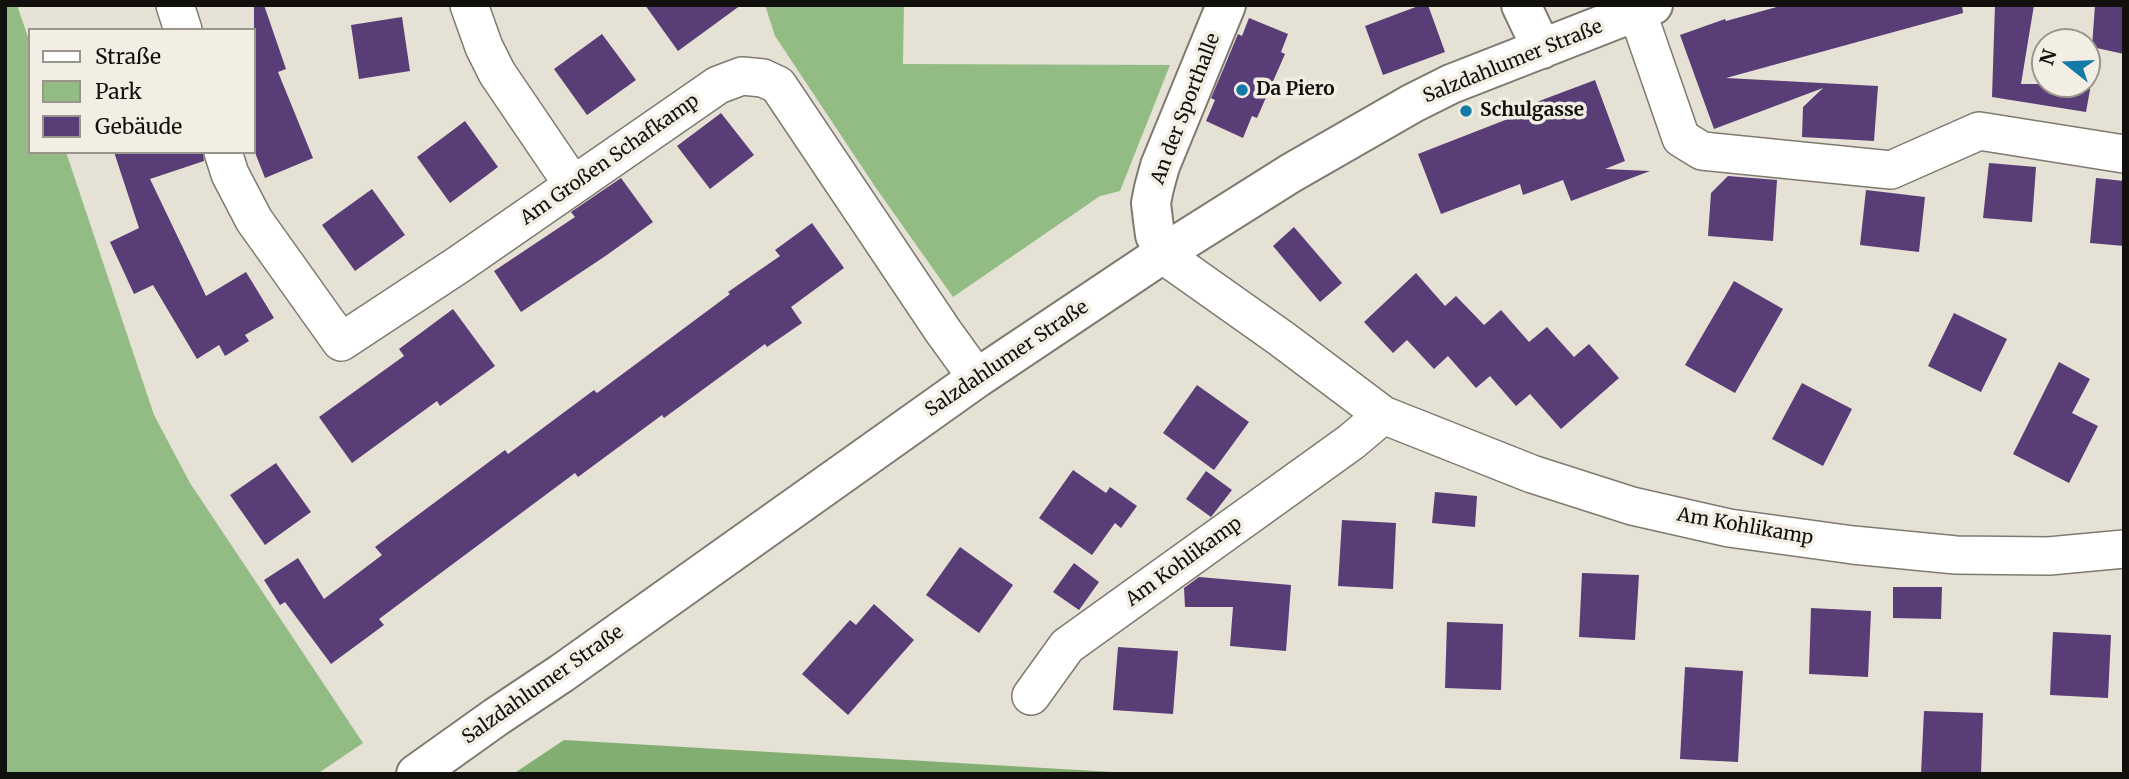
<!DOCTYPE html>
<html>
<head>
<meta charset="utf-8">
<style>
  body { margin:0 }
  #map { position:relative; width:2129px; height:779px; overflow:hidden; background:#e5e1d5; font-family:Merriweather,serif }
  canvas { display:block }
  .frame { position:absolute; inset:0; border:7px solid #11100c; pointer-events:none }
  .legend { position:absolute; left:28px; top:28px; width:228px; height:126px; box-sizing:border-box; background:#f2eee3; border:2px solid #98958d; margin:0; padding:9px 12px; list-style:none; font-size:21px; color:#11100c }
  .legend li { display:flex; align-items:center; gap:14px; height:35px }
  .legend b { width:35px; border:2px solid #98958d }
  .north { position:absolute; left:2031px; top:28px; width:70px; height:70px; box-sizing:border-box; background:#f2eee3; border:2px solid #98958d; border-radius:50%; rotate:288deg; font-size:19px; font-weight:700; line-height:28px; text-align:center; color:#11100c }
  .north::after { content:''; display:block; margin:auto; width:24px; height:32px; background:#157ba6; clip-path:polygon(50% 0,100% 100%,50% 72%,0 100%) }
</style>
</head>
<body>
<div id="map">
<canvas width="2129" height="779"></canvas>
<div class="frame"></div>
<ul class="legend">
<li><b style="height:9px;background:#fff"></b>Straße</li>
<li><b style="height:19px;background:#93bc84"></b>Park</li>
<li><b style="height:19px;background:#593d76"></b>Gebäude</li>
</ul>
<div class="north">N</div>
</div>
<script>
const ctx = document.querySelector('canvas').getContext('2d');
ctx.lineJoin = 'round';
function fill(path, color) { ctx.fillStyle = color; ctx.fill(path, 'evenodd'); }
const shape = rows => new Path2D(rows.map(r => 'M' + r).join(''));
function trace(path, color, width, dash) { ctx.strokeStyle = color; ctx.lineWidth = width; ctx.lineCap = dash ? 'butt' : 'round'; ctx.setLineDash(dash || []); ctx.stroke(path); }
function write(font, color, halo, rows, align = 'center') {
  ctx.font = font + ' Merriweather,serif'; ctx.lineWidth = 7; ctx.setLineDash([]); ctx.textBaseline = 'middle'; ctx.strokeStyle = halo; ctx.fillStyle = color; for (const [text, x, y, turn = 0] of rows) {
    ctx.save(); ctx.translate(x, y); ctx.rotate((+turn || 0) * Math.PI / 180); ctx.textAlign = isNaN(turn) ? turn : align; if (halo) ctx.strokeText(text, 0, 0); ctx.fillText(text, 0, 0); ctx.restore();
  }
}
fill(shape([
  [5,5,17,5,30,43,30,152,66,152,154,415,190,483,363,743,317,774,5,774],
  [765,5,904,5,903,64,1170,65,1120,191,1100,196,953,297,876,188,775,36]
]), '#93bc84');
fill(shape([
  [564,740,1147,774,513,774]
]), '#82ae72');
fill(shape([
  [254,5,264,5,286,69,278,72,313,158,265,178,254,150],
  [645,5,741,5,678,51],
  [1421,5,1428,5,1445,52,1383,75,1365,26],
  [1784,5,1962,5,1963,13,1726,78,1878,86,1874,141,1802,137,1803,107,1823,88,1714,129,1680,35,1725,19,1726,21],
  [1995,5,2034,5,2021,84,2091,84,2086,112,1992,97],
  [2095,5,2124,5,2124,54,2092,47],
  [402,17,410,71,359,79,351,25],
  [1249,18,1288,34,1281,52,1285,54,1257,118,1252,116,1243,138,1206,121,1215,100,1211,98,1223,70,1238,34,1242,36],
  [602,34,636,80,587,115,554,69],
  [1595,80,1625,161,1605,169,1650,171,1571,201,1563,180,1523,195,1520,184,1441,214,1418,154,1536,108,1534,103],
  [721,113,754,155,710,189,677,146],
  [465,121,498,167,450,203,417,157],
  [114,152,203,152,204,161,150,179,206,296,246,272,274,318,245,335,249,341,225,356,219,345,197,359,153,285,134,294,110,242,139,228],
  [1989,163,2036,167,2032,222,1983,218],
  [1728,176,1777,180,1773,241,1708,236,1711,193],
  [621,178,653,222,604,257,521,312,494,271,575,217,571,212],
  [2096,178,2124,181,2124,246,2090,243],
  [372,189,405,235,355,271,322,225],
  [1866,190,1925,197,1919,252,1860,245],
  [812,223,844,268,791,307,802,323,767,347,765,344,664,418,662,415,578,477,575,473,379,619,384,625,331,664,285,602,280,605,264,580,298,558,324,599,382,555,375,547,505,450,508,454,594,390,597,393,730,294,728,292,780,256,775,250],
  [1294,227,1342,283,1320,302,1273,246],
  [1416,273,1445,306,1456,296,1484,325,1501,310,1529,342,1547,327,1574,357,1589,344,1619,378,1561,429,1530,394,1516,406,1490,376,1476,388,1448,356,1434,369,1407,340,1393,353,1364,322],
  [1734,281,1783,309,1735,393,1685,365],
  [453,309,495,366,440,406,437,401,352,463,319,417,404,356,399,349],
  [1954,313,2007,339,1981,392,1928,366],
  [2059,362,2090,379,2072,413,2098,426,2069,483,2013,454],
  [1802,383,1852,409,1823,466,1772,439],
  [1197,385,1249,422,1214,470,1163,433],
  [276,463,311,512,265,545,230,495],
  [1073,470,1106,493,1110,487,1137,506,1121,528,1115,523,1092,555,1039,518],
  [1206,471,1232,490,1211,517,1186,499],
  [1435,492,1477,496,1475,527,1432,523],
  [1342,520,1396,523,1393,589,1338,586],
  [960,547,1013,585,979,633,926,595],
  [1074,563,1099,582,1079,610,1053,592],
  [1582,573,1639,575,1635,640,1579,637],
  [1199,577,1291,585,1286,651,1230,646,1233,607,1185,607,1184,588],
  [1893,587,1942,587,1941,619,1893,618],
  [874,604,914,640,848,715,802,674,850,620,856,625],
  [1811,608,1871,611,1868,677,1809,674],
  [1447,622,1503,624,1501,690,1445,688],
  [2053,632,2111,635,2108,698,2050,695],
  [1118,647,1178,651,1173,714,1113,710],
  [1685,667,1743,671,1738,762,1680,759],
  [1924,711,1983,713,1981,774,1921,774]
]), '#593d76');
const minor = shape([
  [175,5,183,30],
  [469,5,484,47,497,73,573,185],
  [1637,11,1681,138,1702,151,1891,170,1979,131,2124,154],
  [223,152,230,174,254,220,341,342,458,265,718,85,742,76,763,78,778,85,943,331,977,378],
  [1164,253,1176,264,1282,339,1383,415,1532,474,1632,506,1729,528,1853,545,1956,555,2049,556,2124,549],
  [1031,696,1067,646,1351,442,1383,415]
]);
const tertiary = shape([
  [1164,253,1155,235,1153,220,1151,203,1154,188,1160,166,1226,5]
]);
const secondary = shape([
  [1521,5,1542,49],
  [416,774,496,717,562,673,977,378,1164,253,1291,173,1413,103,1451,84,1653,5]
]);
trace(minor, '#7e7a70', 40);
trace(tertiary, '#7e7a70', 42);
trace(secondary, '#7e7a70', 42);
trace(minor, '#fff', 37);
trace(tertiary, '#fff', 38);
trace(secondary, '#fff', 38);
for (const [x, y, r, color] of [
  [1242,90,7,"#157ba6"],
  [1466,111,7,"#157ba6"]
]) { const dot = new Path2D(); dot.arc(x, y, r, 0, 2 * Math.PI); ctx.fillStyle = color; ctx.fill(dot); trace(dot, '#f2eee3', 2.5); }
write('19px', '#11100c', '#f2eee3', [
  ["Salzdahlumer Straße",1513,62,-22],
  ["An der Sporthalle",1186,109,-69],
  ["Am Großen Schafkamp",610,160,-35],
  ["Salzdahlumer Straße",1007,359,-34],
  ["Am Kohlikamp",1745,527,10],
  ["Am Kohlikamp",1184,562,-36],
  ["Salzdahlumer Straße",543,685,-35]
]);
write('bold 19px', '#11100c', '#f2eee3', [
  ["Da Piero",1256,90],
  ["Schulgasse",1480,111]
], 'left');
</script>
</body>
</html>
